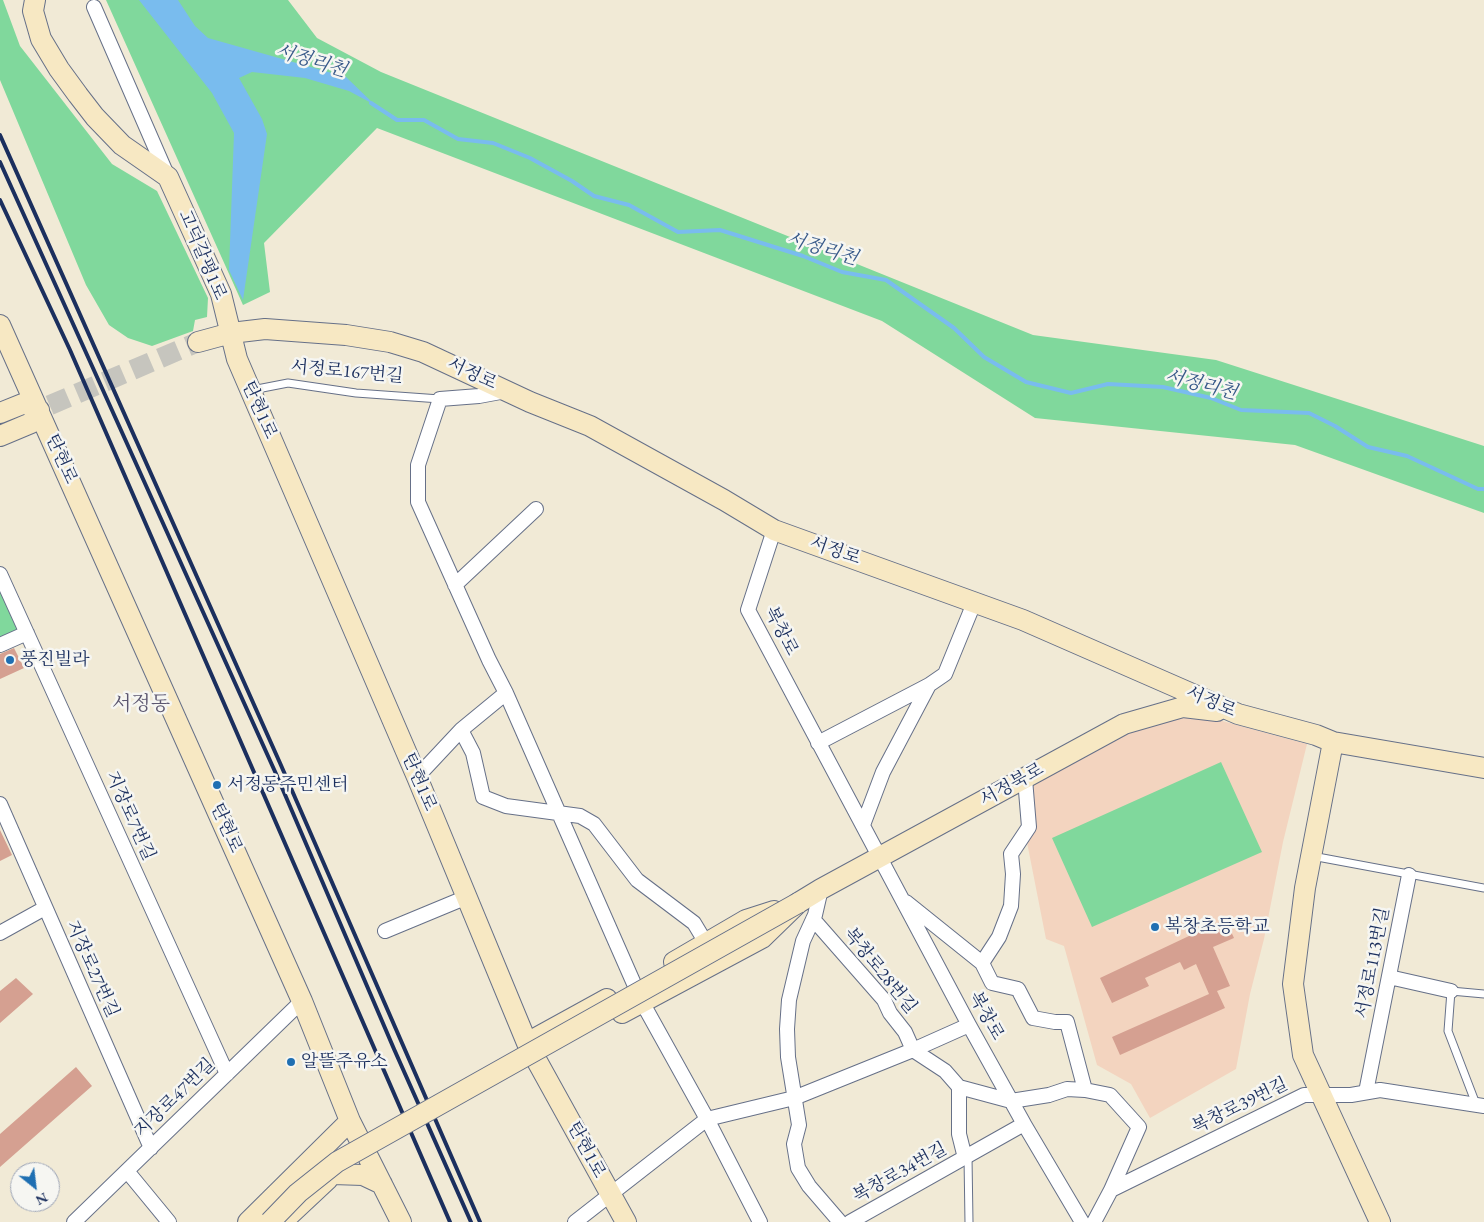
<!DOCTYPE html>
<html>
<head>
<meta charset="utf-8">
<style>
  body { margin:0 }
  #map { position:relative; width:1484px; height:1222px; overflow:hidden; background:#f1ead6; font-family:"EB Garamond",serif }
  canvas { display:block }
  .north { position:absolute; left:10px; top:1162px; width:50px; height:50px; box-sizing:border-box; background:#f6f6f2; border:1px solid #9ea6b7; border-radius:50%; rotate:151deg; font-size:14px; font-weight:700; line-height:20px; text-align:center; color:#1b2f5e }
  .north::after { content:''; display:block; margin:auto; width:18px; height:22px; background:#1f6fb2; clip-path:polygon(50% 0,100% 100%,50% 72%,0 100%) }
</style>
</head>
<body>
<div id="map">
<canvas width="1484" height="1222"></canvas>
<div class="north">N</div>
</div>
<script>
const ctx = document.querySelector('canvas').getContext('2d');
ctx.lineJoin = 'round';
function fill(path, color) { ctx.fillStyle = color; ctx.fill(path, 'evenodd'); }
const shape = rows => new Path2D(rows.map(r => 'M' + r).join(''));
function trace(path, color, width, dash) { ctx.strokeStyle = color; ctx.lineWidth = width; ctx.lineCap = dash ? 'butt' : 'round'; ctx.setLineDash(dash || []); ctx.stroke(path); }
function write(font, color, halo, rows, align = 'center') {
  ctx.font = font + ' "EB Garamond","Noto Serif KR",serif'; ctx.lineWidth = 5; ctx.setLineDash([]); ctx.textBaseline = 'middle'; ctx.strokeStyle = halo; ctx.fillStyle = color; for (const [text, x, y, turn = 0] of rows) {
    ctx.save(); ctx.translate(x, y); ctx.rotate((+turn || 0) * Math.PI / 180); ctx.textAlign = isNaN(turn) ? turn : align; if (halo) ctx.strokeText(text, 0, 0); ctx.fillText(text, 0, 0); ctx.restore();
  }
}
fill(shape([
  [1204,716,1307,744,1283,842,1264,939,1250,994,1236,1069,1150,1118,1131,1084,1097,1065,1064,946,1046,939,1024,827,1023,781,1138,722,1170,717]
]), '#f3d4bf');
fill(shape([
  [0,0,3,0,20,46,112,164,157,191,208,298,207,317,195,320,193,331,152,346,128,338,109,325,86,285,0,80],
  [106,0,288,0,317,38,381,72,1033,335,1216,360,1484,446,1484,513,1295,445,1035,418,882,321,377,128,264,243,270,292,243,305],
  [0,588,18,630,0,639],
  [1221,762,1262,852,1092,927,1052,838]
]), '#80d89c');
fill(shape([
  [139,0,178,0,195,26,208,38,346,77,375,105,349,91,305,78,252,72,239,78,262,119,267,134,243,300,229,270,234,133,212,93]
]), '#79bcee');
trace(shape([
  [371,103,397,120,424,120,458,139,493,143,530,158,572,181,594,196,629,205,678,232,720,230,803,256,842,272,886,280,954,328,984,357,1026,382,1071,393,1108,384,1163,387,1211,398,1241,410,1309,413,1335,426,1368,447,1407,456,1478,489,1484,489]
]), '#79bcee', 4);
fill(shape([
  [14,648,24,668,0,679,0,654],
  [0,830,12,855,0,861],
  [1225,919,1234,938,1213,947,1230,986,1217,991,1225,1008,1120,1055,1112,1037,1209,994,1196,964,1184,970,1180,962,1145,978,1149,986,1112,1003,1100,978],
  [16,978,33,994,0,1023,0,991],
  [76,1067,92,1086,0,1167,0,1134]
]), '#d5a091');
trace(shape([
  [22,417,198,342]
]), '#c6c5be', 20, [20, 10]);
const lane = shape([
  [252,390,288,383,356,393,440,399],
  [1312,856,1484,888],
  [1476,1104,1448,1031,1451,991,1484,994],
  [968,1157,969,1222]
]);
const street = shape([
  [94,7,168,177],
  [506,391,479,396,440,399,418,465,418,502,489,660,506,693,461,730,473,753,483,797,506,806,580,816,594,824,637,880,694,923,706,943],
  [774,530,748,610,969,1025,1024,1124,1082,1222],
  [0,574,227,1074],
  [455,585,536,509],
  [0,645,27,633],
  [506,693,642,1002,707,1119,760,1222],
  [818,743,929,685,945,674,974,603],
  [417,777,461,730],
  [0,804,151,1148],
  [863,825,883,772,929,685],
  [821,889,815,915,803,941,789,1000,787,1029,788,1057,799,1125,794,1144,798,1168,809,1186,840,1222],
  [906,902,982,963],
  [813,919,884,1000,890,1013,905,1032,913,1050,945,1071,959,1087,959,1134,965,1158],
  [385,931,467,897],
  [0,933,45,908],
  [1389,977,1451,991],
  [959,1087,1011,1101,1049,1095,1067,1089,1085,1090,1067,1022,1055,1022,1033,1018,1018,989,992,983,982,963,999,937,1011,906,1013,874,1011,854,1029,827,1025,779],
  [1085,1090,1110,1095,1139,1127,1111,1190],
  [1366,1092,1409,875],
  [127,1171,169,1222],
  [74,1222,302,1001],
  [575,1222,707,1119,794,1098,913,1050,969,1025],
  [850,1222,1024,1124],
  [1094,1222,1111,1190,1304,1095,1351,1095,1380,1090,1484,1106]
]);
const secondary = shape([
  [35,0,33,11,41,39,59,69,78,95,95,117,122,145,168,177,221,294,237,359,417,777,527,1043,626,1222],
  [0,325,302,1001,350,1121,401,1222],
  [198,342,231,333,265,329,346,335,390,342,423,352,530,402,590,426,724,500,774,530,1023,620,1238,714,1316,735,1333,742,1484,768],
  [0,413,25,403,39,410,31,423,0,436],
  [1333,742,1305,888,1293,984,1303,1055,1380,1222],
  [674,962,746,920,774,911],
  [622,1013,762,938,798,903,821,889,1124,724,1183,707,1217,711],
  [527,1043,607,999],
  [333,1174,363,1175,382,1184],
  [248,1222,350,1121],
  [282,1222,328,1179]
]);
trace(lane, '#667088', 9);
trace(street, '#667088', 16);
trace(secondary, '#667088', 22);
trace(lane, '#fff', 7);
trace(street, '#fff', 14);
trace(secondary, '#f7e8c3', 20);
trace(shape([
  [0,135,280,763,480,1222],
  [0,162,277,776,394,1049,471,1222],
  [0,200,70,350,450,1222]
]), '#1b2f5e', 4);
const secondaryBridge = shape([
  [270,1222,298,1193,337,1162,798,903]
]);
trace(secondaryBridge, '#667088', 22, []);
trace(secondaryBridge, '#f7e8c3', 20);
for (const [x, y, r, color] of [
  [10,660,5,"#1f6fb2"],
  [217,785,5,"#1f6fb2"],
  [1155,927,5,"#1f6fb2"],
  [291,1062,5,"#1f6fb2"]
]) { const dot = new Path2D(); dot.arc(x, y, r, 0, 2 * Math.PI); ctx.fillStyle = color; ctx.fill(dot); trace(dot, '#f6f6f2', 2); }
write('18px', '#1b2f5e', '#f6f6f2', [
  ["고덕갈평1로",202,255,67],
  ["서정로167번길",347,372,5],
  ["서정로",472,374,25],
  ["탄현1로",259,410,66],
  ["탄현로",61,459,66],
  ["서정로",835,551,19],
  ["복창로",781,631,63],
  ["서정로",1211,702,23],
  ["탄현1로",419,782,67],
  ["서정북로",1012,785,-29],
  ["지장로7번길",130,816,66],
  ["탄현로",226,828,66],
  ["서정로113번길",1373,963,-79],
  ["지장로27번길",92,969,66],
  ["복창로28번길",880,971,51],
  ["복창로",986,1016,61],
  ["지장로47번길",175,1098,-44],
  ["복창로39번길",1240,1106,-26],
  ["탄현1로",586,1150,62],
  ["복창로34번길",900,1173,-29]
]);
write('18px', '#1b2f5e', '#f6f6f2', [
  ["풍진빌라",20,660],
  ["서정동주민센터",227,785],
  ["복창초등학교",1165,927],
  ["알뜰주유소",301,1062]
], 'left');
write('italic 19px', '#375989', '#f6f6f2', [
  ["서정리천",311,61,17],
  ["서정리천",822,249,17],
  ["서정리천",1201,385,14]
]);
write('20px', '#5c5770', '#f6f6f2', [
  ["서정동",141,705]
]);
</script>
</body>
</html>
